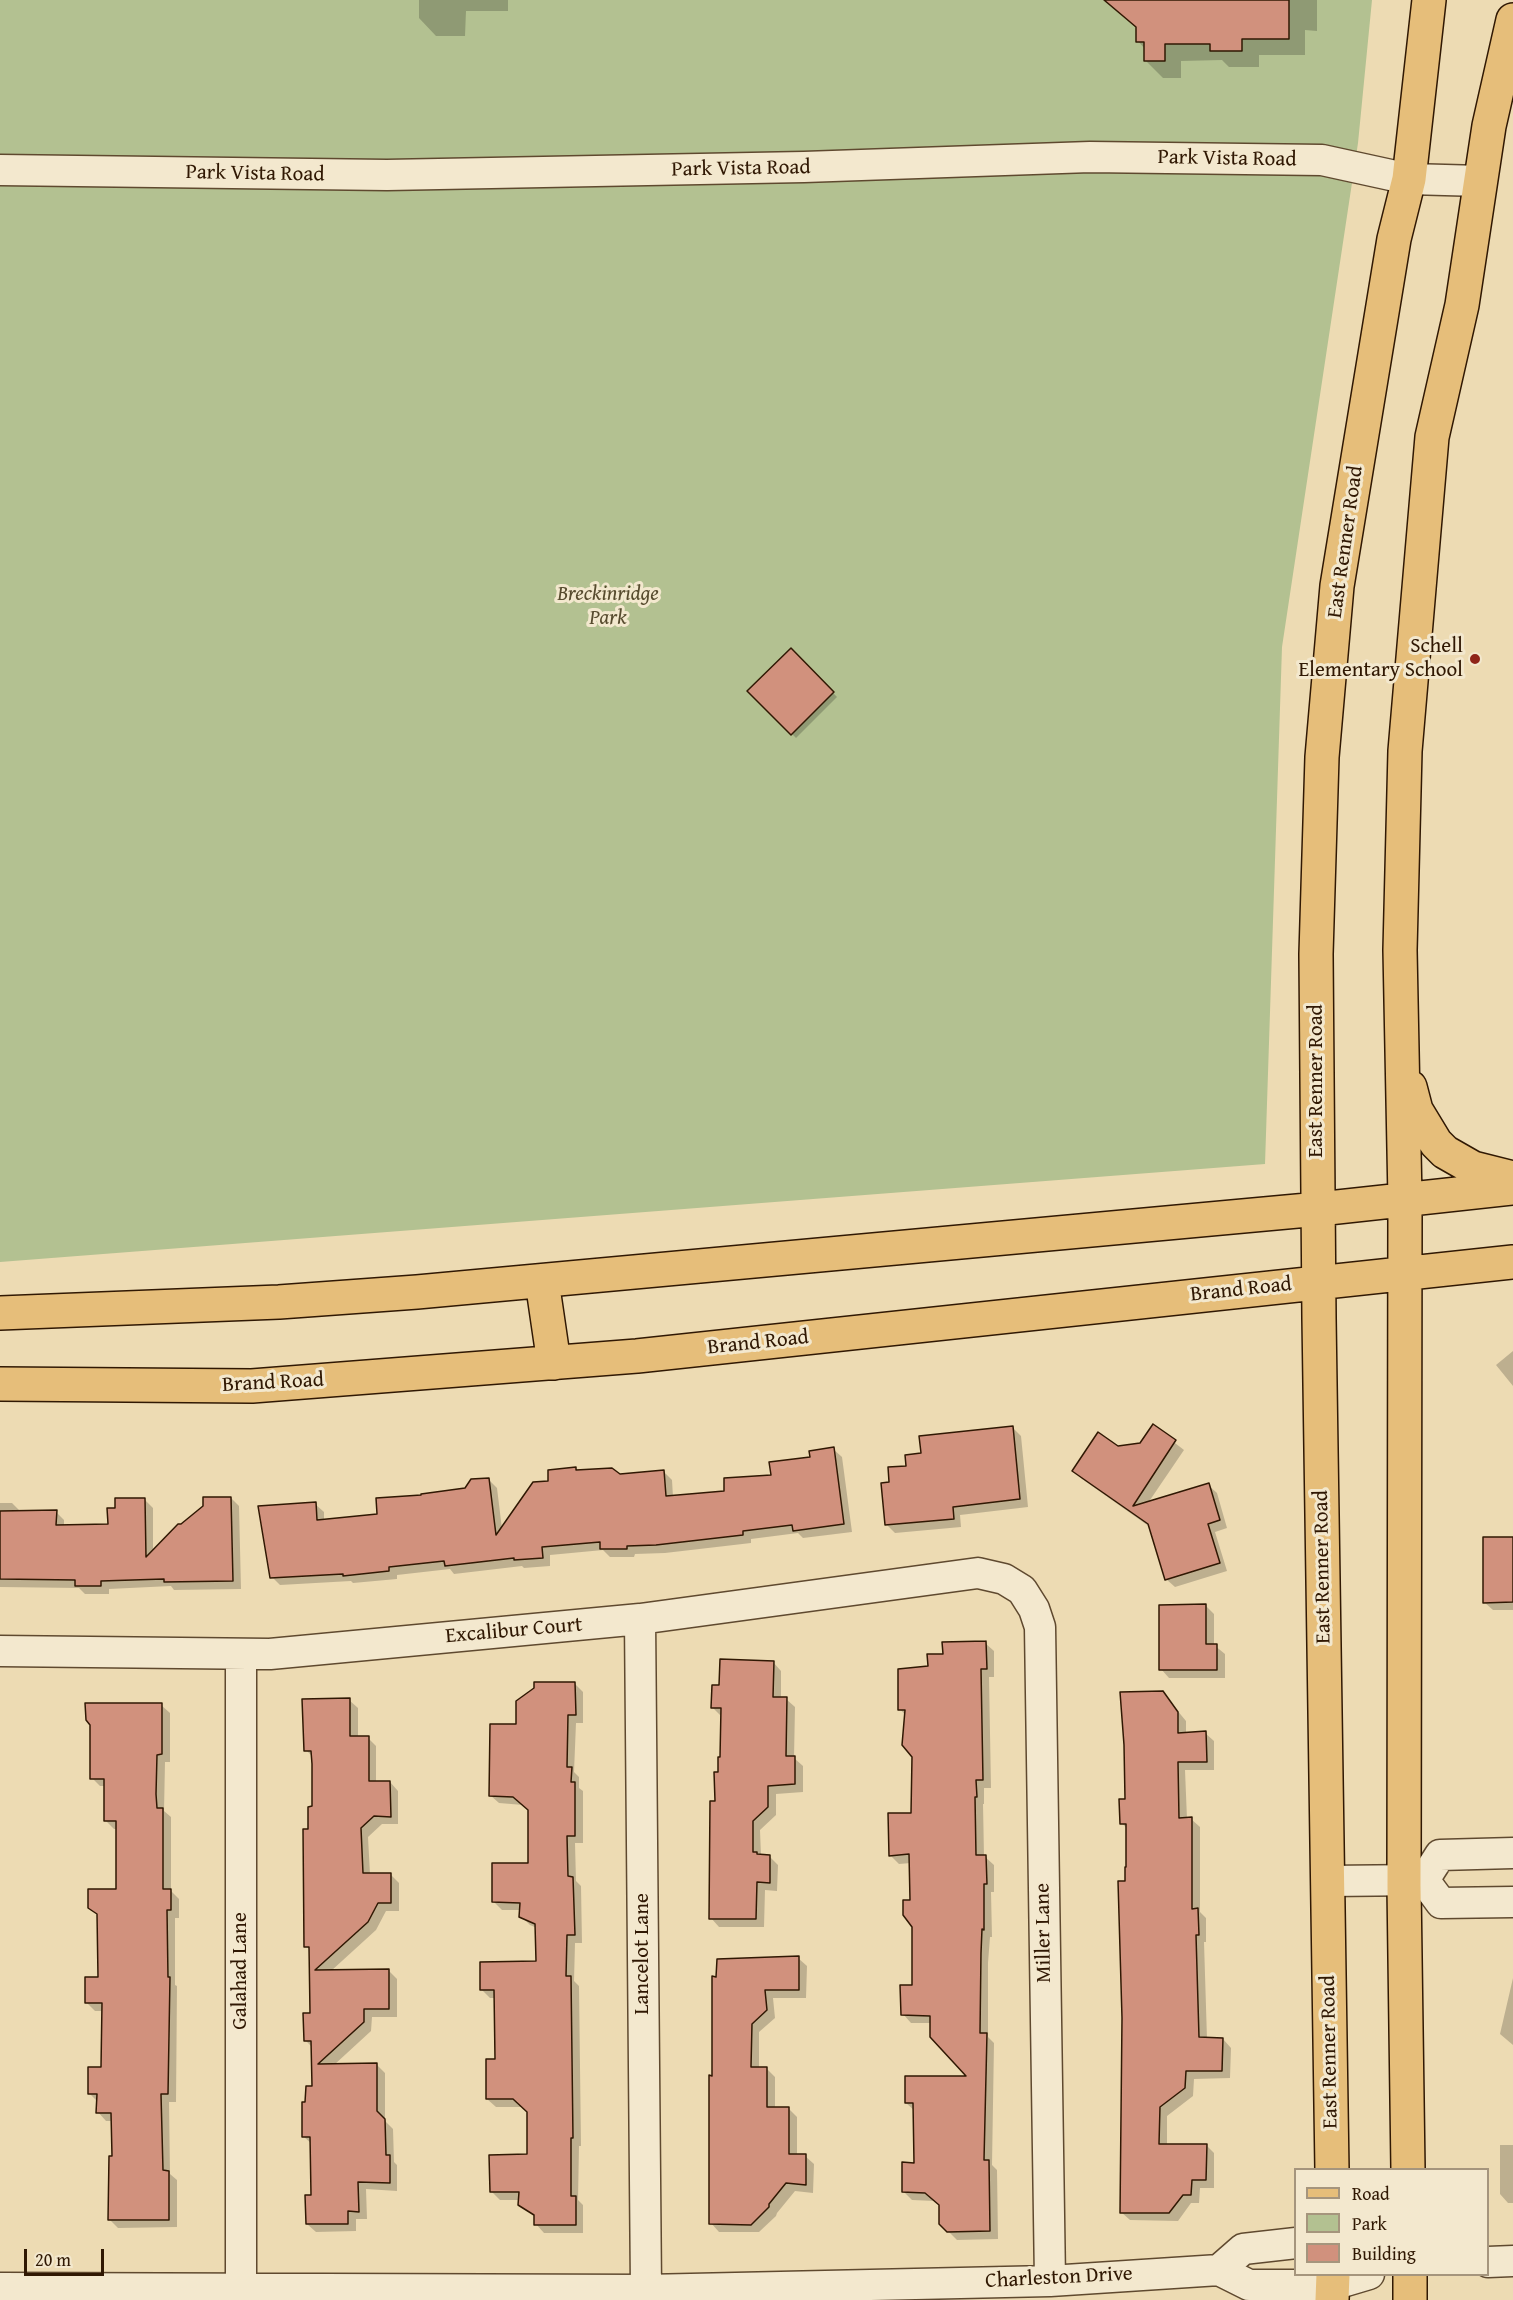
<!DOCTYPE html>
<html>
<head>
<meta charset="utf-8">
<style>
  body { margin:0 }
  #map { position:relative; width:1513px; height:2300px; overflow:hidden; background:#eddbb3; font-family:"Gentium Book Plus",serif }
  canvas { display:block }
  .legend { position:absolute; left:1294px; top:2168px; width:195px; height:108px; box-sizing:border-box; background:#f3e8ce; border:2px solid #a5957d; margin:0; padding:8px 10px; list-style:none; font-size:18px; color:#301803 }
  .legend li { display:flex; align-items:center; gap:12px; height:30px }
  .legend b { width:30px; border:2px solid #a5957d }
  .scale { position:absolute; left:24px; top:2249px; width:80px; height:27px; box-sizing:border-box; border:3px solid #301803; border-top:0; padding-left:8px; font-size:18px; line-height:21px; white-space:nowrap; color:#301803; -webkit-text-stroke:4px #f3e8ce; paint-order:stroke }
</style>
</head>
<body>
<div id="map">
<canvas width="1513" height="2300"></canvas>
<ul class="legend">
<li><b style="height:8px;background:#e6be7a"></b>Road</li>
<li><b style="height:16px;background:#b3c191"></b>Park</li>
<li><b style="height:16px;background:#d1917d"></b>Building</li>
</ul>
<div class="scale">20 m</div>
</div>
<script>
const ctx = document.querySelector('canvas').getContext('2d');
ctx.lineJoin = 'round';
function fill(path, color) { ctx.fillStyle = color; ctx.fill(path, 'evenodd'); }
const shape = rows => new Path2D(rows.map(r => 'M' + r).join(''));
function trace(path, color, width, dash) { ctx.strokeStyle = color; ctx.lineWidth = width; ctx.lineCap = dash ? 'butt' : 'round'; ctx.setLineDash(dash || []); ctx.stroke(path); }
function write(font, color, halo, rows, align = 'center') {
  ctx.font = font + ' "Gentium Book Plus",serif'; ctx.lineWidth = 6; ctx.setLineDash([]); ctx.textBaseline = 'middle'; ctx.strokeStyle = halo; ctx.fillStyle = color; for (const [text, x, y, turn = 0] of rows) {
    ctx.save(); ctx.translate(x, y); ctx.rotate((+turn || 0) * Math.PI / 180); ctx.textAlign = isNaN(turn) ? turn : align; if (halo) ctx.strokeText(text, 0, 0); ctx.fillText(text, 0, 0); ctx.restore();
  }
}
fill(shape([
  [0,0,1372,0,1358,143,1282,647,1265,1164,0,1262]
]), '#b3c191');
fill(shape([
  [419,0,508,0,508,11,466,11,465,36,436,36,419,18],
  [1118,0,1317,0,1317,31,1305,30,1305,55,1259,55,1259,67,1229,67,1222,60,1181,61,1181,78,1163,78,1146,61,1145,49,1138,41,1138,30,1122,14],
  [791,650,837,697,796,738,750,691],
  [1513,1351,1513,1386,1496,1365],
  [1153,1426,1184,1450,1148,1503,1208,1485,1217,1493,1227,1528,1215,1532,1227,1571,1175,1587,1166,1579,1150,1527,1082,1479,1074,1471,1118,1447,1141,1444],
  [1012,1427,1021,1436,1028,1507,960,1515,961,1527,895,1533,887,1525,891,1483,922,1454],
  [833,1449,842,1457,852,1532,803,1538,798,1533,751,1539,751,1543,665,1553,635,1554,634,1557,610,1557,603,1550,550,1555,550,1566,524,1568,522,1566,454,1574,450,1569,397,1575,397,1579,353,1583,351,1581,280,1585,272,1577,315,1504,324,1512,324,1521,379,1515,423,1497,466,1490,489,1480,497,1488,502,1529,549,1482,576,1469,578,1471,619,1475,664,1472,672,1480,673,1497,725,1492,772,1476],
  [231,1498,239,1506,241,1589,174,1590,171,1586,109,1589,109,1594,85,1594,79,1588,0,1587,0,1503,12,1503,21,1512,56,1512,64,1520,64,1526,109,1525,117,1510,144,1499,153,1508,153,1552],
  [1513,1538,1513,1610,1493,1610,1484,1602],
  [1205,1605,1214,1614,1214,1645,1225,1654,1225,1678,1169,1678,1161,1669],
  [985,1643,994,1651,994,1677,989,1677,991,1788,984,1788,984,1804,983,1804,984,1856,994,1865,994,1892,991,1892,992,1937,990,1937,988,1963,988,2037,994,2043,992,2165,997,2170,998,2239,957,2240,940,2223,940,2205,935,2201,912,2200,904,2192,915,2164,915,2111,906,2103,970,2078,932,2023,911,2023,903,2014,913,1987,911,1863,899,1864,890,1855,913,1814,913,1756,906,1716,900,1709,929,1668,944,1656],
  [773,1662,781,1671,781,1699,786,1699,795,1707,794,1758,803,1766,803,1792,776,1794,776,1815,760,1830,761,1856,769,1856,778,1865,777,1891,765,1890,764,1927,719,1927,711,1918,716,1803,721,1758,721,1716,713,1708,721,1687],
  [575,1684,583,1692,583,1723,576,1723,574,1772,579,1777,579,1788,583,1791,583,1843,575,1843,576,1881,581,1886,582,1943,575,1943,574,1981,579,1986,581,2146,579,2146,578,2200,583,2205,583,2233,544,2233,536,2224,536,2218,520,2204,520,2200,500,2200,491,2191,528,2156,528,2112,522,2107,496,2107,487,2099,496,2060,495,1998,490,1998,482,1990,537,1963,537,1928,530,1925,521,1916,521,1910,502,1910,494,1902,530,1864,530,1811,523,1805,499,1803,490,1795,517,1725],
  [1162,1692,1186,1721,1186,1734,1205,1733,1214,1741,1214,1770,1185,1770,1187,1819,1191,1819,1200,1827,1200,1912,1206,1918,1206,1942,1204,1942,1207,2039,1223,2039,1231,2048,1230,2078,1194,2079,1193,2096,1167,2116,1167,2145,1206,2145,1214,2153,1214,2188,1200,2188,1199,2203,1191,2203,1178,2221,1130,2220,1121,2212,1127,1829,1122,1823],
  [349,1700,358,1708,358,1738,368,1738,376,1746,376,1782,390,1782,398,1791,398,1824,382,1824,368,1837,370,1874,391,1875,399,1883,399,1911,386,1911,376,1930,331,1971,389,1971,397,1979,397,2017,372,2017,371,2031,334,2065,376,2064,385,2073,385,2121,393,2129,394,2162,397,2165,397,2191,366,2189,367,2219,356,2219,356,2231,316,2232,307,2224,312,2196,312,2144,304,2137,307,2104,314,2088,313,2048,305,2040,311,2014,311,1951,306,1946,310,1830,313,1808,313,1757,306,1750],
  [161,1705,170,1713,170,1762,165,1762,164,1811,171,1817,171,1891,179,1899,179,1918,175,1918,175,1985,177,1986,176,2102,169,2102,170,2174,177,2180,177,2227,118,2228,110,2220,114,2158,113,2121,106,2121,98,2112,98,2102,89,2093,103,2069,103,2011,95,2011,87,2003,99,1978,98,1915,90,1907,118,1891,117,1829,114,1829,106,1821,106,1786,100,1786,92,1778],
  [798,1958,807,1966,806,1998,773,1998,775,2018,759,2032,759,2068,766,2068,775,2077,775,2109,789,2109,797,2117,797,2156,805,2156,814,2164,813,2193,795,2191,777,2213,776,2216,759,2232,719,2232,711,2223,713,1978],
  [1513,1978,1513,2045,1500,2034],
  [1500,2145,1513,2145,1513,2203,1508,2203,1500,2194]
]), '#0003');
const building = shape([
  [1104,0,1289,0,1289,39,1242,39,1242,51,1210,51,1210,44,1165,44,1165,61,1144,61,1144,42,1136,42,1136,27,1104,0],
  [791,648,834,692,791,735,747,691,791,648],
  [1153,1424,1176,1440,1133,1506,1209,1483,1220,1520,1208,1524,1220,1563,1165,1580,1148,1524,1072,1471,1098,1432,1118,1446,1140,1443,1153,1424],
  [1013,1426,1020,1499,953,1507,954,1519,885,1525,881,1483,889,1482,888,1467,906,1466,905,1455,921,1453,919,1436,1013,1426],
  [834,1447,844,1524,793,1531,792,1525,743,1531,743,1535,656,1545,627,1546,627,1549,600,1549,600,1542,542,1547,543,1558,514,1560,514,1558,445,1566,444,1561,389,1567,389,1571,343,1576,343,1574,270,1578,258,1506,316,1502,317,1520,377,1514,376,1498,421,1495,421,1494,465,1488,471,1479,489,1478,496,1535,533,1482,548,1481,548,1470,576,1467,576,1470,612,1468,620,1474,664,1470,666,1496,724,1491,724,1478,771,1475,769,1462,810,1457,809,1451,834,1447],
  [203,1497,231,1497,233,1581,164,1582,164,1579,101,1581,101,1586,75,1586,75,1580,0,1579,0,1511,57,1510,56,1525,108,1524,107,1508,115,1508,115,1498,145,1498,146,1557,178,1524,181,1524,203,1506,203,1497],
  [1483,1537,1513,1537,1513,1602,1483,1603,1483,1537],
  [1206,1604,1206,1644,1217,1644,1217,1670,1159,1670,1159,1605,1206,1604],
  [986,1641,987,1669,981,1669,983,1780,976,1780,977,1797,975,1797,976,1855,986,1855,987,1884,984,1884,984,1930,982,1929,981,1953,980,2033,987,2033,984,2160,989,2160,990,2231,947,2232,939,2224,939,2205,925,2193,902,2192,902,2162,914,2163,913,2103,905,2103,905,2076,966,2076,930,2037,930,2016,901,2015,900,1985,912,1985,912,1927,903,1915,903,1900,910,1900,909,1854,889,1856,888,1813,911,1813,912,1757,902,1745,905,1710,898,1710,898,1669,928,1666,927,1654,943,1654,942,1642,986,1641],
  [720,1659,774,1661,773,1697,787,1697,786,1756,795,1756,795,1784,768,1786,768,1807,753,1821,753,1852,757,1852,757,1854,770,1855,770,1883,757,1882,756,1919,709,1919,710,1801,715,1801,714,1772,718,1772,718,1757,720,1757,721,1708,711,1708,712,1685,719,1685,720,1659],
  [534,1682,575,1682,576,1715,568,1715,567,1767,572,1767,571,1782,575,1782,575,1836,567,1836,568,1876,573,1877,575,1935,567,1935,566,1976,571,1976,573,2138,571,2138,571,2196,576,2196,576,2225,534,2225,534,2215,518,2205,519,2192,490,2192,489,2155,527,2154,527,2112,513,2099,486,2099,486,2059,495,2059,494,1990,480,1990,480,1962,536,1961,535,1924,519,1917,520,1903,492,1902,492,1863,528,1863,528,1810,513,1797,489,1796,490,1724,516,1724,516,1701,534,1688,534,1682],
  [1163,1691,1178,1712,1178,1733,1206,1731,1207,1762,1178,1762,1179,1818,1192,1817,1192,1909,1198,1908,1199,1935,1196,1935,1199,2037,1223,2038,1222,2071,1186,2071,1185,2088,1160,2107,1159,2144,1207,2144,1206,2180,1192,2180,1191,2195,1183,2195,1169,2213,1120,2213,1122,2018,1118,1881,1125,1881,1125,1867,1126,1867,1126,1824,1120,1824,1119,1799,1125,1799,1124,1745,1120,1692,1163,1691],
  [350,1698,350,1736,369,1736,369,1781,390,1781,391,1817,374,1816,361,1828,363,1873,391,1873,391,1903,378,1903,368,1922,315,1970,389,1969,389,2009,364,2009,364,2022,318,2064,377,2063,377,2111,385,2119,386,2155,390,2155,390,2183,358,2182,359,2212,348,2211,348,2224,306,2224,305,2195,311,2195,310,2137,302,2137,302,2102,305,2102,306,2086,312,2086,311,2041,304,2041,303,2013,310,2013,309,1947,304,1947,303,1829,308,1829,308,1807,312,1806,312,1764,311,1751,304,1751,302,1699,350,1698],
  [85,1703,162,1703,162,1754,157,1755,156,1794,157,1808,163,1808,163,1889,171,1889,171,1910,167,1910,168,1977,170,1977,168,2094,161,2094,163,2170,169,2171,169,2220,108,2220,109,2156,112,2156,111,2113,96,2113,97,2094,88,2094,88,2067,101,2067,102,2003,85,2003,85,1977,98,1977,97,1914,88,1908,88,1889,116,1889,116,1821,104,1821,104,1779,90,1779,90,1725,86,1720,85,1703],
  [799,1956,799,1990,765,1990,767,2010,752,2024,751,2067,767,2067,767,2107,789,2107,789,2154,806,2154,806,2185,786,2183,769,2204,769,2207,751,2225,709,2224,709,2075,712,2076,712,1976,716,1977,717,1959,799,1956]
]);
fill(building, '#d1917d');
trace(building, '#301803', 1.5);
const minor = shape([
  [0,170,387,175,804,167,1090,157,1322,160,1409,179,1481,181],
  [640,1619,646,2290],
  [0,1651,270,1654,640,1619,978,1573,1004,1579,1022,1590,1034,1609,1040,1627,1050,2281],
  [1424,1880,1440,1855,1513,1853],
  [1424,1880,1441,1903,1513,1902],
  [1328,1881,1424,1880],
  [1488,2262,1513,2261],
  [1219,2270,1243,2249,1296,2243],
  [241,2287,241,1654],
  [0,2288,646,2290,1050,2281,1219,2270,1249,2285,1332,2285,1369,2274]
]);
const major = shape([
  [1410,1087,1416,1110,1436,1143,1445,1152,1473,1168,1513,1178],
  [542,1281,554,1363],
  [0,1313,279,1302,417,1292,1319,1209,1513,1188],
  [0,1384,252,1386,637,1356,1513,1262],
  [1332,2170,1319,1318,1316,954,1322,757,1337,586,1394,239,1409,179,1429,0],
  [1408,2170,1404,1886,1405,1200,1400,950,1405,751,1432,437,1462,305,1489,126,1513,20],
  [1410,2274,1410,2300],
  [1332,2300,1333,2274]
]);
trace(minor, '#5f492f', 33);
trace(major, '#301803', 36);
trace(minor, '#f3e8ce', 30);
trace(major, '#e6be7a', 33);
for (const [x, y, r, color] of [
  [1475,659,6,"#8f2418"]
]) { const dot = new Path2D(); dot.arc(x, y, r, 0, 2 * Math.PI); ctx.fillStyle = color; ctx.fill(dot); trace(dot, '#f3e8ce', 2); }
write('21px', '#301803', '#f3e8ce', [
  ["Park Vista Road",1227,159,1],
  ["Park Vista Road",741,169,-1],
  ["Park Vista Road",255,174,1],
  ["East Renner Road",1346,542,-82],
  ["East Renner Road",1317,1081,-90],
  ["Brand Road",1241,1290,-6],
  ["Brand Road",758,1343,-6],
  ["Brand Road",273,1383,-3],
  ["East Renner Road",1323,1567,-91],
  ["Excalibur Court",514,1631,-5],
  ["Miller Lane",1044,1933,-91],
  ["Lancelot Lane",643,1954,-90],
  ["Galahad Lane",241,1971,-90],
  ["East Renner Road",1330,2052,-91],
  ["Charleston Drive",1059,2278,-3]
]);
write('italic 21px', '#574b2e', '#f3e8ce', [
  ["Breckinridge",608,595],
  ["Park",608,619]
]);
write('21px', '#301803', '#f3e8ce', [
  ["Schell",1463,647],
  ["Elementary School",1463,671]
], 'right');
</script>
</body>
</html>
